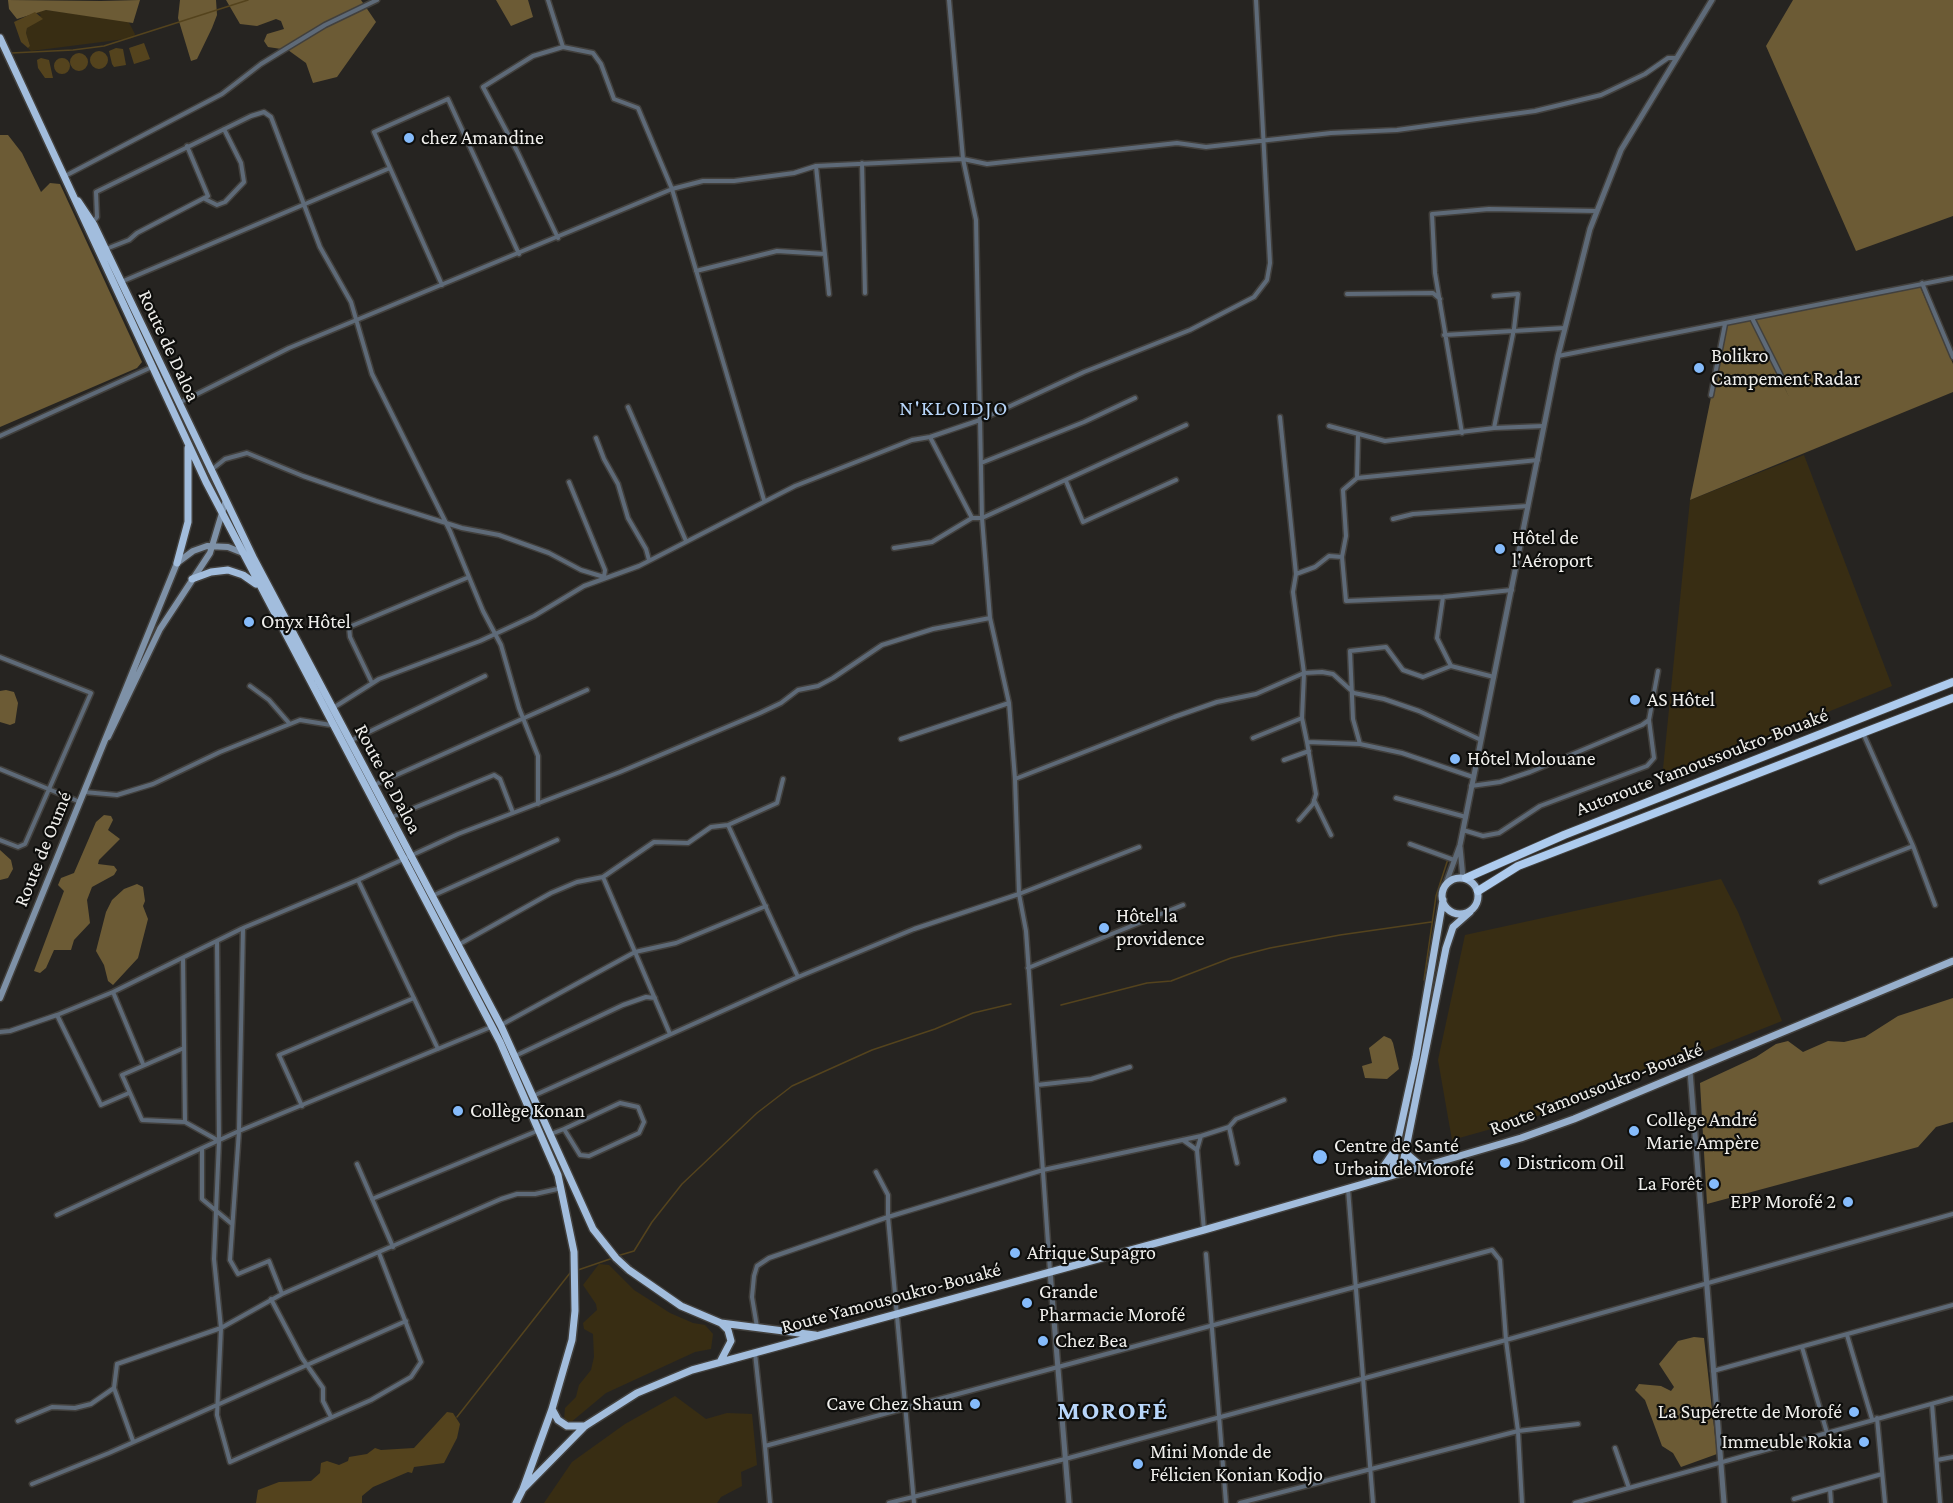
<!DOCTYPE html>
<html>
<head>
<meta charset="utf-8">
<style>
  body { margin:0 }
  canvas { display:block; background:#262421 }
</style>
</head>
<body>
<canvas width="1953" height="1503"></canvas>
<script>
const ctx = document.querySelector('canvas').getContext('2d');
ctx.lineJoin = 'round';
function fill(path, color) { ctx.fillStyle = color; ctx.fill(path, 'evenodd'); }
const shape = rows => new Path2D(rows.map(r => 'M' + r).join(''));
function trace(path, color, width, dash) { ctx.strokeStyle = color; ctx.lineWidth = width; ctx.lineCap = dash ? 'butt' : 'round'; ctx.setLineDash(dash || []); ctx.stroke(path); }
function write(font, color, halo, rows, align = 'center') {
  ctx.font = font + ' "Crimson Pro",serif'; ctx.lineWidth = 4.5; ctx.setLineDash([]); ctx.textBaseline = 'middle'; ctx.strokeStyle = halo; ctx.fillStyle = color; for (const [text, x, y, turn = 0] of rows) {
    ctx.save(); ctx.translate(x, y); ctx.rotate((+turn || 0) * Math.PI / 180); ctx.textAlign = isNaN(turn) ? turn : align; if (halo) ctx.strokeText(text, 0, 0); ctx.fillText(text, 0, 0); ctx.restore();
  }
}
fill(shape([
  [46,10,128,21,135,34,133,38,31,51,28,48,30,46,26,33,27,28,41,15,35,12],
  [1804,455,1892,686,1662,779,1690,500],
  [1721,879,1738,912,1782,1021,1555,1111,1452,1140,1438,1060,1465,935],
  [599,1264,609,1265,634,1290,670,1313,693,1323,705,1325,713,1334,711,1349,695,1352,606,1393,570,1423,564,1420,565,1408,576,1397,579,1385,591,1370,594,1357,593,1334,584,1329,583,1323,597,1310,596,1304,583,1285],
  [675,1396,706,1419,727,1413,752,1414,757,1465,741,1472,742,1486,721,1497,717,1503,544,1503,572,1462,625,1424]
]), '#382d13');
fill(shape([
  [8,0,101,1,140,0,133,23,46,10,17,19,9,9],
  [180,0,216,0,217,15,212,28,197,59,191,61,178,18],
  [226,0,361,0,376,22,337,77,313,83,306,63,288,50,268,47,264,41,267,34,284,29,281,21,276,19,257,26,240,24],
  [496,0,528,0,533,17,511,26],
  [1793,0,1953,0,1953,216,1856,251,1766,46],
  [0,135,8,135,22,153,41,192,50,183,60,184,142,362,137,368,0,427],
  [1919,284,1953,364,1953,392,1690,500,1726,324,1752,319,1789,397,1754,319],
  [6,690,14,692,18,703,15,723,10,725,0,722,0,691],
  [104,815,111,816,113,820,108,830,120,839,99,860,98,864,114,866,117,870,114,875,92,887,87,900,90,923,74,940,71,950,54,950,46,968,40,973,34,971,64,891,58,885,61,878,74,873,96,822],
  [0,850,11,860,13,869,8,878,0,880],
  [137,884,143,887,145,901,143,906,148,919,138,958,113,985,108,981,104,965,96,951,106,912,112,900,124,889],
  [1953,998,1953,1122,1936,1127,1918,1147,1707,1204,1700,1083,1756,1057,1776,1044,1788,1041,1803,1052,1828,1041,1844,1042,1865,1037,1898,1016],
  [1384,1036,1391,1039,1393,1043,1399,1069,1387,1079,1365,1078,1362,1066,1372,1063,1369,1048],
  [1694,1337,1704,1338,1717,1454,1681,1467,1673,1453,1662,1446,1645,1400,1635,1390,1639,1384,1661,1386,1671,1391,1674,1387,1659,1364,1678,1341]
]), '#6c5b35');
fill(shape([
  [35,12,43,19,27,28,26,33,30,46,28,48,21,42,14,22],
  [144,43,150,59,134,64,129,48],
  [116,48,123,49,126,65,114,67,112,64,109,51],
  '90 60a9 9 0 1 1 18 0a9 9 0 1 1-18 0Z',
  '70 62a9 9 0 1 1 18 0a9 9 0 1 1-18 0Z',
  '54 66a8 8 0 1 1 16 0a8 8 0 1 1-16 0Z',
  [41,58,49,60,53,78,45,78,38,68,37,60],
  [447,1412,453,1413,460,1424,457,1438,444,1463,414,1467,412,1473,408,1472,373,1487,362,1496,362,1503,256,1503,258,1490,279,1482,311,1481,320,1473,321,1463,327,1461,339,1465,348,1461,349,1457,367,1454,375,1448,381,1450,414,1448]
]), '#54431d');
trace(shape([
  [11,53,73,50,104,46,248,0],
  [1424,980,1436,896,1448,859],
  [1061,1005,1147,983,1171,981,1231,958,1270,948,1340,935,1431,922],
  [617,1256,634,1251,652,1222,682,1184,757,1113,792,1086,872,1050,935,1029,973,1013,1011,1004],
  [578,1270,613,1258],
  [457,1417,570,1273]
]), '#54431d', 1.5);
const minor = shape([
  [548,0,563,47],
  [949,0,963,159,976,220,982,518,990,618,1009,703,1015,779,1019,894,1026,931,1050,1271],
  [862,163,865,293],
  [816,166,829,294],
  [65,176,222,94,261,64,292,45,325,25,377,0],
  [205,199,217,205,225,202,244,182,241,163,224,129],
  [93,222,97,217,96,192,251,116,264,112,271,117,320,247,351,302,372,374,450,531,483,611,501,645,519,708,538,756,538,804],
  [558,238,517,151,483,87,533,56,563,47,593,53,601,64,614,99,638,108,672,189,764,500],
  [106,249,129,240,137,233,208,196,187,146],
  [696,271,777,251,825,254],
  [121,282,390,168],
  [1922,283,1953,357],
  [442,285,374,132,448,99,519,254],
  [1347,294,1433,293,1440,299],
  [1494,296,1518,294,1514,329,1494,428],
  [1752,318,1784,382],
  [1444,335,1565,328],
  [1558,356,1953,278],
  [1711,395,1725,324],
  [179,403,289,348,672,189,703,181,734,181,794,173,816,166,963,159,987,164,1177,143,1206,147,1331,133,1397,130,1535,111,1601,95,1645,74,1668,58,1675,58],
  [628,407,686,541],
  [1280,417,1296,574,1293,592,1304,673,1302,718,1307,742,1360,744],
  [1329,426,1385,441,1494,428,1544,426],
  [1462,433,1435,273,1432,214,1489,209,1597,211],
  [0,436,152,367],
  [930,437,972,518],
  [596,438,604,459,618,484,628,518,646,549,649,560],
  [981,463,1084,422,1135,398],
  [210,471,225,459,247,453,303,476,376,501,462,528,499,535,549,553,581,570,604,577,605,570,569,482],
  [1357,478,1358,436],
  [1066,481,1083,522,1176,480],
  [1393,519,1413,514,1528,506],
  [894,548,932,542,972,518,982,518,1186,425],
  [1296,574,1315,567,1329,556,1342,557],
  [1512,590,1443,597,1346,601,1342,557,1346,536,1343,490,1357,478,1538,460],
  [1443,597,1437,638,1451,666,1494,677],
  [0,657,91,693,25,844,18,847,0,840],
  [1451,666,1423,677,1403,670,1386,647,1350,651,1353,719,1360,744,1402,753,1473,777],
  [372,683,350,637,349,627,469,577],
  [250,686,269,700,289,723],
  [333,708,379,679,480,641,534,616,584,586,639,566,795,486,912,440,930,437,980,420,1084,372,1190,330,1254,297,1267,280,1270,263,1256,0],
  [1863,733,1913,846,1935,905],
  [1253,738,1302,718],
  [901,739,1009,703],
  [350,741,485,676],
  [1284,760,1309,751],
  [0,769,80,802],
  [1015,779,1174,717,1217,702,1256,694,1304,673,1322,672,1333,674,1354,693,1384,699,1419,711,1481,740],
  [374,785,587,690],
  [1471,786,1500,782,1530,772,1642,725,1649,720,1658,671],
  [84,792,117,795,153,784,220,752,300,720,331,725],
  [1396,798,1466,817],
  [1314,800,1331,835],
  [392,817,494,775,500,779,513,813],
  [1299,820,1313,804,1316,794,1307,742],
  [728,825,777,803,783,779],
  [1463,830,1483,836,1499,833,1540,806,1647,766,1654,758,1649,720],
  [1410,844,1454,860],
  [603,877,670,1034],
  [358,880,438,1049],
  [1821,882,1913,846],
  [432,896,557,840],
  [243,928,239,1131,230,1260,238,1274,269,1261,282,1294],
  [217,941,219,1141,214,1259,221,1328,217,1415,230,1462,371,1400,411,1377,421,1362,379,1253],
  [458,945,551,893,577,882,603,877,654,842,688,843,711,827,728,825,798,977],
  [183,959,185,1122],
  [1028,968,1183,905],
  [113,992,143,1064],
  [57,1015,101,1105,129,1093],
  [501,1025,635,952,676,943,766,906],
  [0,1032,10,1031,57,1015,113,992,243,928,358,880,458,834,620,772,760,713,781,703,798,690,818,686,833,678,882,645,933,629,990,618],
  [184,1048,122,1075,142,1120,185,1122,219,1141],
  [515,1056,623,1005,646,997,655,998],
  [1037,1085,1091,1079,1130,1067],
  [533,1096,798,977,914,929,1019,894,1139,847],
  [302,1106,279,1055,414,998],
  [1229,1127,1237,1163],
  [551,1134,564,1129,580,1155,589,1156,639,1133,644,1122,638,1107,620,1103,564,1129],
  [1201,1136,1197,1150,1204,1230],
  [1183,1140,1197,1150],
  [202,1148,202,1199,232,1224],
  [357,1164,393,1247],
  [876,1172,888,1195,888,1217,914,1503],
  [1348,1189,1373,1503],
  [372,1199,537,1131],
  [57,1215,239,1131,491,1027],
  [1206,1254,1226,1503],
  [271,1299,302,1358,323,1388,323,1401,331,1417],
  [757,1327,752,1297,754,1276,757,1266,769,1258,888,1217,1043,1170,1201,1136,1229,1127,1236,1119,1284,1100],
  [1847,1335,1872,1419],
  [1802,1347,1827,1433],
  [755,1353,765,1446],
  [1713,1371,1953,1305],
  [114,1388,133,1441],
  [1932,1404,1940,1503],
  [1877,1418,1885,1503],
  [18,1421,52,1407,75,1408,91,1404,114,1388,117,1364,221,1328,282,1294,501,1199,517,1194,535,1194,562,1188],
  [1615,1448,1629,1488],
  [1937,1460,1953,1457],
  [32,1484,109,1453,406,1321],
  [1830,1489,1831,1503],
  [1794,1499,1882,1474],
  [770,1503,765,1446,1492,1250,1500,1260,1506,1340,1518,1431,1522,1503],
  [889,1503,1065,1459,1506,1340,1953,1214],
  [1240,1503,1518,1431,1578,1424],
  [1575,1503,1953,1398]
]);
const tertiary = shape([
  [1460,847,1463,878],
  [1445,886,1460,845,1558,356,1590,229,1621,150,1712,0],
  [1690,1071,1724,1503],
  [1050,1271,1069,1503]
]);
const secondary = shape([
  [108,737,160,629,210,553,225,503],
  [0,998,177,563,193,551,207,546,228,547,243,553]
]);
const primary = shape([
  [1401,1173,1521,1138,1574,1119,1953,961]
]);
const trunk = shape([
  [0,38,206,482,500,1042,558,1175,574,1252,575,1311,572,1340,552,1409,523,1489],
  [78,201,94,225,254,559,501,1026,593,1229,616,1258,629,1270,681,1306,721,1323,815,1335],
  [177,563,188,522,188,448],
  [192,579,211,572,228,570,243,575,256,584],
  '1442 896a18 18 0 1 1 36 0a18 18 0 1 1-36 0Z',
  [1406,1149,1408,1155,1422,1167],
  [1392,1175,1396,1148,1416,1057,1443,900],
  [1374,1180,1393,1153],
  [720,1362,731,1341,728,1330,721,1323],
  [552,1409,558,1420,567,1426,585,1426],
  [516,1503,523,1489,585,1426,637,1393,692,1370,1204,1230,1401,1173,1446,948,1453,927,1470,912]
]);
const motorway = shape([
  [1466,878,1564,835,1953,682],
  [1478,891,1518,866,1953,698]
]);
trace(minor, '#42403d', 7);
trace(tertiary, '#42403d', 8);
trace(secondary, '#42403d', 9);
trace(primary, '#42403d', 10);
trace(trunk, '#42403d', 10);
trace(motorway, '#42403d', 10);
trace(minor, '#5e6a78', 4);
trace(tertiary, '#5e6a78', 5);
trace(secondary, '#7e91a7', 6);
trace(primary, '#97afcc', 7);
trace(trunk, '#a2bddd', 7);
trace(motorway, '#adcbee', 8);
for (const [x, y, r, color] of [
  [409,138,6,"#85bbfb"],
  [1699,368,6,"#85bbfb"],
  [1500,549,6,"#85bbfb"],
  [249,622,6,"#85bbfb"],
  [1635,700,6,"#85bbfb"],
  [1455,759,6,"#85bbfb"],
  [1104,928,6,"#85bbfb"],
  [458,1111,6,"#85bbfb"],
  [1634,1131,6,"#85bbfb"],
  [1320,1157,8,"#85bbfb"],
  [1505,1163,6,"#85bbfb"],
  [1714,1184,6,"#85bbfb"],
  [1848,1202,6,"#85bbfb"],
  [1015,1253,6,"#85bbfb"],
  [1027,1303,6,"#85bbfb"],
  [1043,1341,6,"#85bbfb"],
  [975,1404,6,"#85bbfb"],
  [1854,1412,6,"#85bbfb"],
  [1864,1442,6,"#85bbfb"],
  [1138,1464,6,"#85bbfb"]
]) { const dot = new Path2D(); dot.arc(x, y, r, 0, 2 * Math.PI); ctx.fillStyle = color; ctx.fill(dot); trace(dot, '#0e0e0c', 2); }
write('20px', '#f0efec', '#0e0e0c', [
  ["chez Amandine",421,138],
  ["Bolikro",1711,356],
  ["Campement Radar",1711,379],
  ["Hôtel de",1512,538],
  ["l'Aéroport",1512,561],
  ["Onyx Hôtel",261,622],
  ["AS Hôtel",1647,700],
  ["Hôtel Molouane",1467,759],
  ["Hôtel la",1116,916],
  ["providence",1116,939],
  ["Collège Konan",470,1111],
  ["Collège André",1646,1120],
  ["Marie Ampère",1646,1143],
  ["Centre de Santé",1334,1146],
  ["Urbain de Morofé",1334,1169],
  ["Districom Oil",1517,1163],
  ["La Forêt",1702,1184,"right"],
  ["EPP Morofé 2",1836,1202,"right"],
  ["Afrique Supagro",1027,1253],
  ["Grande",1039,1292],
  ["Pharmacie Morofé",1039,1315],
  ["Chez Bea",1055,1341],
  ["Cave Chez Shaun",963,1404,"right"],
  ["La Supérette de Morofé",1842,1412,"right"],
  ["Immeuble Rokia",1852,1442,"right"],
  ["Mini Monde de",1150,1452],
  ["Félicien Konian Kodjo",1150,1475]
], 'left');
write('20px', '#f0efec', '#0e0e0c', [
  ["Route de Daloa",169,346,65],
  ["Autoroute Yamoussoukro-Bouaké",1702,762,-21],
  ["Route de Daloa",388,779,62],
  ["Route de Oumé",43,849,-68],
  ["Route Yamousoukro-Bouaké",1596,1089,-21],
  ["Route Yamousoukro-Bouaké",891,1298,-15]
]);
ctx.letterSpacing = '1.5px';
write('21px', '#b8d6fa', '#0e0e0c', [
  ["N'KLOIDJO",954,409]
]);
ctx.letterSpacing = '0px';
ctx.letterSpacing = '1.5px';
write('bold 26px', '#b8d6fa', '#0e0e0c', [
  ["MOROFÉ",1113,1411]
]);
ctx.letterSpacing = '0px';
</script>
</body>
</html>
